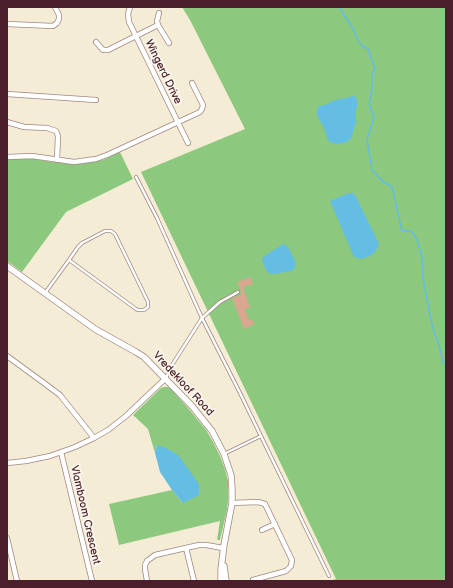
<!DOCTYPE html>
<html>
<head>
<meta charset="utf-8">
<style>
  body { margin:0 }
  #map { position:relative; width:453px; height:588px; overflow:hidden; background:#f5ecd6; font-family:"Balsamiq Sans",sans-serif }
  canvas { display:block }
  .frame { position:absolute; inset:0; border:8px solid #4a1f2b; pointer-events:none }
</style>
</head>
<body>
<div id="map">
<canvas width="453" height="588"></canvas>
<div class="frame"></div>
</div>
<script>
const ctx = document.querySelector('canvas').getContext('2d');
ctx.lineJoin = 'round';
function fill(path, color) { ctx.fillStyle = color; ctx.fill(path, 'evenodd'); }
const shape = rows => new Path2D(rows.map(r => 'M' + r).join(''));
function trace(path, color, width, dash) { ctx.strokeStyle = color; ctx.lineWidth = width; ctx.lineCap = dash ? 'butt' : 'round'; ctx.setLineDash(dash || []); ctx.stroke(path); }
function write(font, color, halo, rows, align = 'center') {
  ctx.font = font + ' "Balsamiq Sans",sans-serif'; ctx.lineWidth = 3.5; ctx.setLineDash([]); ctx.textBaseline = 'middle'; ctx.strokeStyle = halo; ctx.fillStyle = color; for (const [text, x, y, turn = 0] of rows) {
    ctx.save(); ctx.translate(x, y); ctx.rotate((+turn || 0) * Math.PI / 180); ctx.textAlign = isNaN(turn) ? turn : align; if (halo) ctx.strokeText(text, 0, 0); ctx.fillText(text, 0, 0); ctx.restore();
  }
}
fill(shape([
  [182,7,446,7,446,581,329,581,336,579,141,172,245,129,190,20],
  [120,152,133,179,66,212,22,272,7,261,7,159,34,159,59,163,80,164,103,160],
  [164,387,168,387,171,389,188,408,206,430,212,440,220,456,225,469,228,481,228,500,227,510,220,540,217,540,220,521,119,545,109,504,172,490,183,503,157,445,155,453,148,429,133,415,161,388]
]), '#8cc97e');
fill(shape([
  [354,96,356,97,357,100,357,108,356,109,356,123,354,127,352,137,347,142,336,144,330,142,327,138,324,128,317,115,317,110,319,106,328,104,332,101],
  [349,193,353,193,356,197,379,244,376,251,370,256,361,259,354,257,330,201],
  [283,244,288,247,296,263,295,268,291,271,280,273,271,274,267,272,262,260,263,257],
  [157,445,168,449,178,455,199,484,199,495,183,503,172,490,160,472,155,453]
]), '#64bde2');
trace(shape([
  [339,7,352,27,360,44,368,49,375,68,372,75,372,91,369,104,374,117,367,140,372,170,382,181,392,187,394,195,399,218,402,230,412,232,417,240,422,257,423,278,431,320,434,332,439,345,443,363,446,365]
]), '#64bde2', 1.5);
fill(shape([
  [251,277,253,284,243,287,250,307,245,309,249,320,252,319,254,324,244,329,232,298,241,295,241,291,237,282]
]), '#d9a78f');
const service = shape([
  [136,177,157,218,202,318,240,393,329,576],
  [45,293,69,260,78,247,82,243,105,231,111,231,115,234,148,302,148,307,144,310,138,310,136,309,69,260],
  [166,378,172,365,202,318,220,302,238,292],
  [224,454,261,436]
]);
const minor = shape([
  [130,7,128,14,129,22,188,143],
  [7,24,53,26,57,23,59,19,59,15,55,7],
  [158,25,157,21,159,13],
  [96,42,103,50,108,50,158,25,169,43],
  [7,94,96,100],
  [7,122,24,127,47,128,56,131,58,136,57,160],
  [7,157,32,156,74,162,96,159,107,155,200,112,202,109,203,105,192,83],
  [7,356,44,383,60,395,94,438],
  [61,452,92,581],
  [7,463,26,461,50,456,75,447,94,438,108,430,126,416,166,378],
  [232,503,258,502,265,504,292,560,291,566,286,571,253,580],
  [262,530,275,524],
  [7,538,17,581],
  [186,548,194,581],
  [147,581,145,569,145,565,147,561,155,555,199,545,206,545,223,548]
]);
const tertiary = shape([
  [7,266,95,329,136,352,144,357,192,406,212,431,224,454,231,475,232,488,232,503,224,545,221,569,221,581],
  [224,566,226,581]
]);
trace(service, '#a08680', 4);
trace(minor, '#a08680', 6);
trace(tertiary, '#a08680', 7);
trace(service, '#fff', 2.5);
trace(minor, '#fff', 4.5);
trace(tertiary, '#fff', 5.5);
write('11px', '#4a1f2b', '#fbf7ec', [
  ["Wingerd Drive",163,72,64],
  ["Vredekloof Road",183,384,47],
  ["Vlamboom Crescent",85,515,77]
]);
</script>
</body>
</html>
